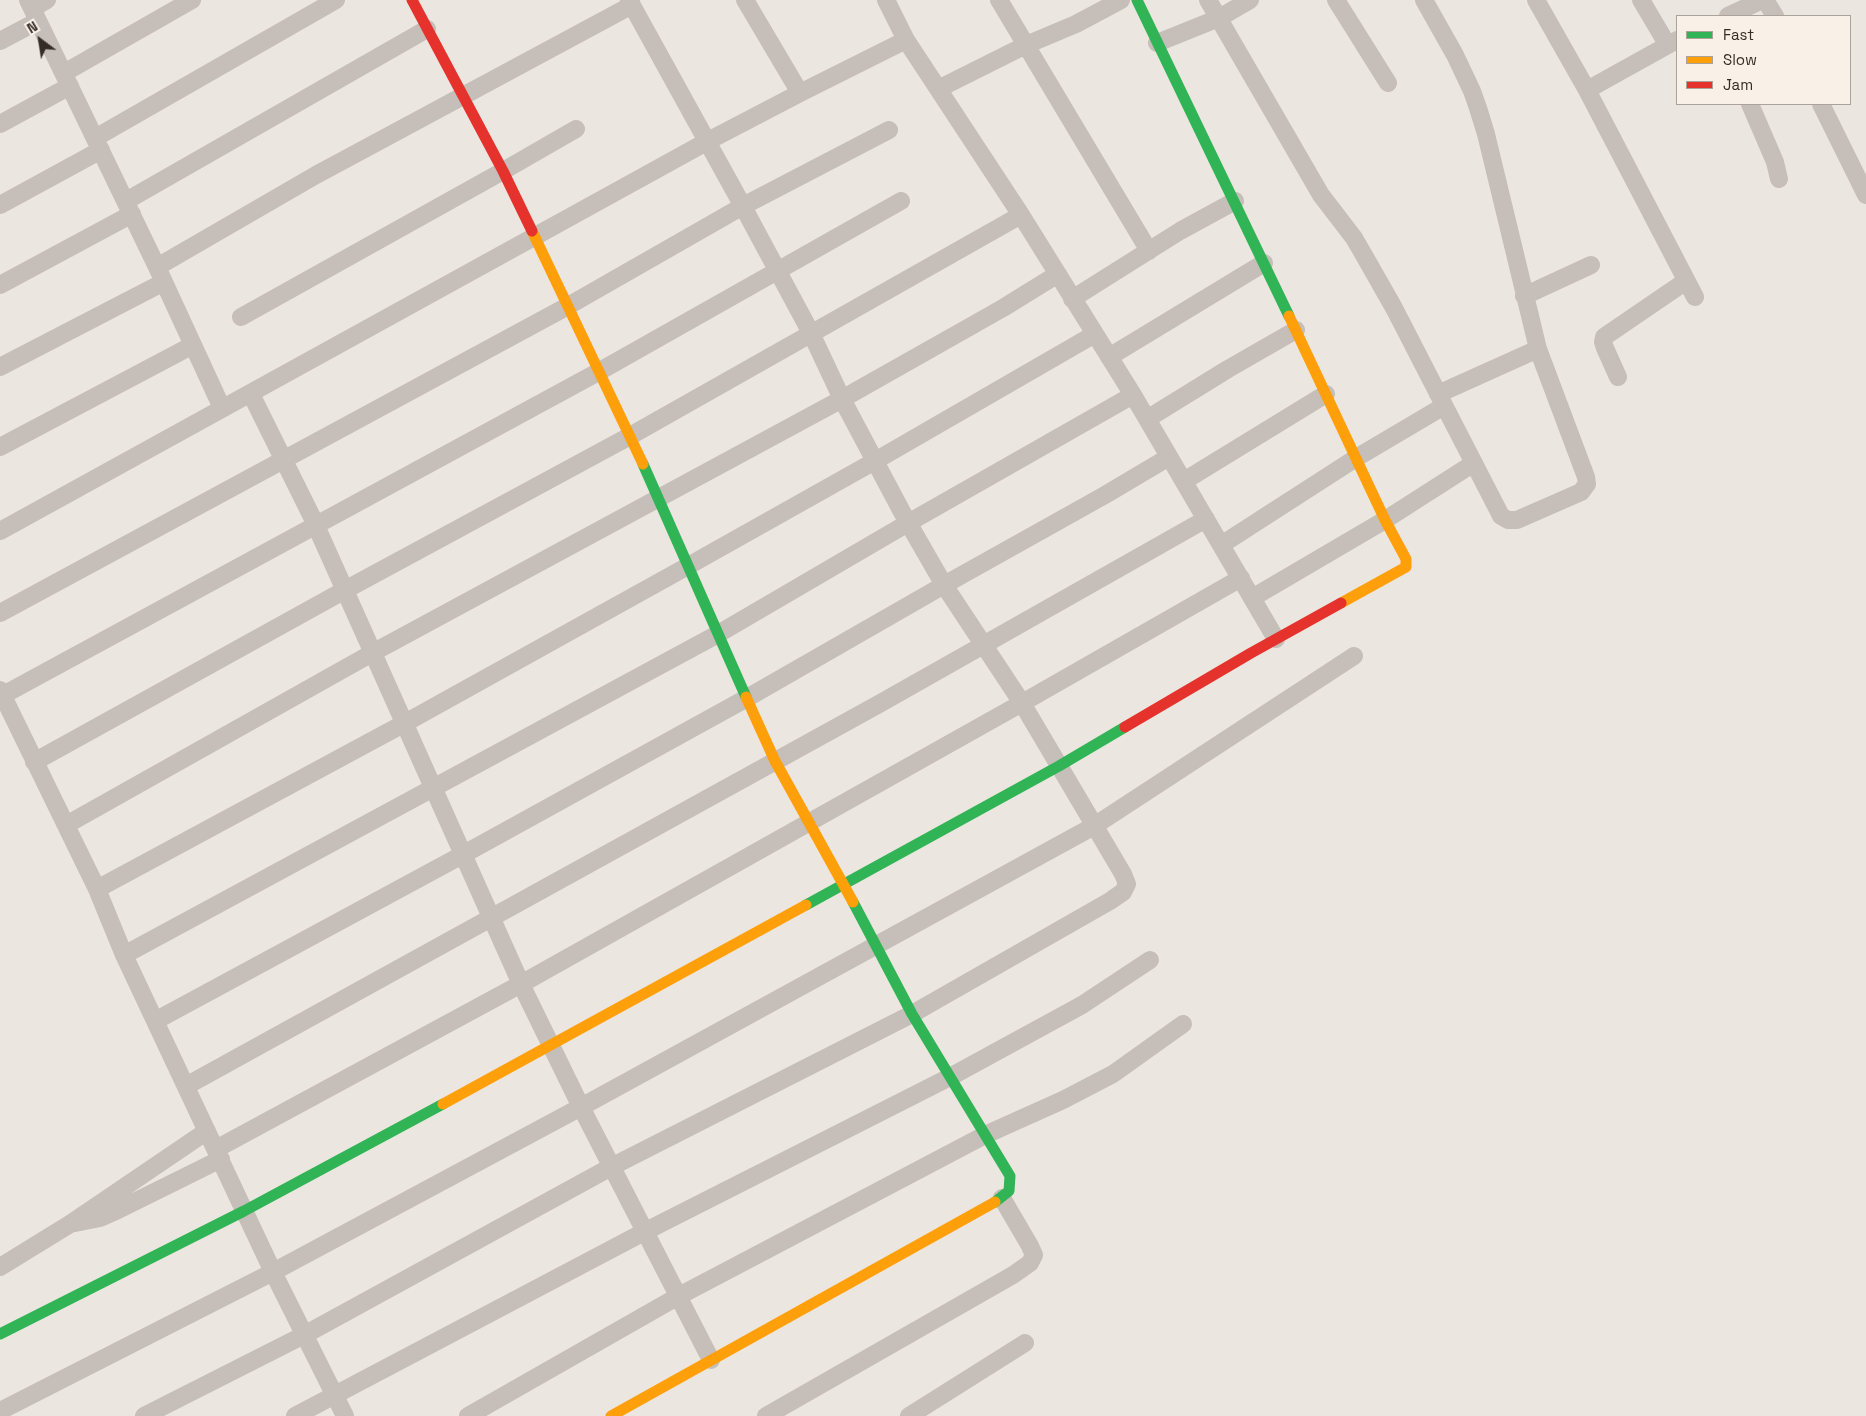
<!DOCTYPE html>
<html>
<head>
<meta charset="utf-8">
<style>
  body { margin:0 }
  #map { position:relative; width:1866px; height:1416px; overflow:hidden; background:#ece6e0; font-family:"Space Grotesk",sans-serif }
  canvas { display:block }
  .legend { position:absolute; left:1676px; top:15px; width:175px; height:90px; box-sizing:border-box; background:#f9f1e7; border:1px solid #aba29a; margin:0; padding:6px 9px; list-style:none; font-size:15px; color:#362c27 }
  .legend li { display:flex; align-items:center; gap:10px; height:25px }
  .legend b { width:25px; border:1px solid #aba29a }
  .north { position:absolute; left:15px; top:15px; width:50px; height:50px; -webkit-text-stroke:4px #f9f1e7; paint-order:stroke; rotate:329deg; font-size:14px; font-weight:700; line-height:20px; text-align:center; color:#362c27 }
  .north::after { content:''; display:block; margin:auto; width:18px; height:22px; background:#362c27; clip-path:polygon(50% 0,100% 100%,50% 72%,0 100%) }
</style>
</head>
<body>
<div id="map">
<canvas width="1866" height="1416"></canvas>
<ul class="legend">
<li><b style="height:6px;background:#30b455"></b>Fast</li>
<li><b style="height:6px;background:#ff9f0a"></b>Slow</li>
<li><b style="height:6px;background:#e5322d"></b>Jam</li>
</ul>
<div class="north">N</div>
</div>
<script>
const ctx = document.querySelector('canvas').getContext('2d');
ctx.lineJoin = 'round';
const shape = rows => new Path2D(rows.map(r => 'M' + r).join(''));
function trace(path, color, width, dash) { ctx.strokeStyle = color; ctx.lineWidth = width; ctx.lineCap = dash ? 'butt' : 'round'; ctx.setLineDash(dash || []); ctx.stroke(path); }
trace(shape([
  [28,0,157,267,222,408],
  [745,0,800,93],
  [886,0,906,40,1021,215,1133,395,1276,639],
  [999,0,1149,251],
  [1208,0,1321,195,1354,238,1365,257,1394,308,1498,510,1501,516,1508,520,1517,520,1581,492,1587,484,1586,477,1538,349,1486,134,1478,108,1472,91,1455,55,1424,0],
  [1336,0,1388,83],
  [1536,0,1587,90,1695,297],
  [1641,0,1667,44],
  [1765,0,1775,16],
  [33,8,47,0],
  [1728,16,1762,0],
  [0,41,38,21],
  [1157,43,1219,18,1250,0],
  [64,73,192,0],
  [938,89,1026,45,1076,24,1121,0],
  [1587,90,1677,40],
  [1750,104,1775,162,1779,179],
  [1821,104,1866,195],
  [0,124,70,86],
  [95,138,336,0],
  [126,201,427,29],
  [0,205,101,150],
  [157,267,316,175,632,5],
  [0,285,132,214],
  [1524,296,1591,265],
  [1072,299,1180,231,1235,201],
  [241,317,503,171,576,129],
  [1109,357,1264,263],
  [0,367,164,282],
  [1618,377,1605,348,1603,342,1604,337,1686,281],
  [251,394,313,519,521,984,581,1107,711,1360],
  [1438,394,1538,349],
  [1147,419,1228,369,1296,330],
  [0,447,193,345],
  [1184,481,1326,394],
  [0,531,708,141,800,93,906,40],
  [1221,545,1356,458,1444,406],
  [1252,598,1385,520,1474,463],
  [0,613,568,306,743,206,889,130],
  [0,690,97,889,124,955,273,1272,345,1416],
  [3,695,600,371,901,201],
  [34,762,345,590,630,436,1021,215],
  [66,825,374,652,842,399,1003,308,1058,274],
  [97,889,405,723,688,566,875,461,1095,334],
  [124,955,718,634,908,523,1133,395],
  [155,1021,464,854,747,698,944,585,1105,495,1169,457],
  [186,1086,879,704,1206,519],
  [216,1149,521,984,1022,703,1241,578],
  [75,1223,100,1218,118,1210,221,1159],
  [0,1267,70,1224,207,1131],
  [0,1411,273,1272,581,1107,1094,826,1354,656],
  [144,1416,306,1334,611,1167,912,1014,1110,901,1123,892,1127,884,1123,874,1022,703,944,585,902,512,842,399,811,333,740,201,629,0],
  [295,1416,644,1232,950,1077,1082,1005,1150,960],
  [468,1416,677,1297,985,1135,1063,1100,1113,1074,1183,1024],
  [766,1416,1013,1275,1030,1263,1034,1255,1030,1246,1002,1198],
  [909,1416,1025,1343]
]), '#c5beb9', 18);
trace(shape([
  [1137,0,1289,316],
  [643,464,746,697],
  [853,902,912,1014,1010,1176,1009,1191,995,1202],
  [806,905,1059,766,1125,727],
  [0,1334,244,1211,443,1104]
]), '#30b455', 11);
trace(shape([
  [532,231,643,464],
  [1289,316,1385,520,1406,559,1406,567,1341,603],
  [746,697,775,761,853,902],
  [443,1104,806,905],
  [611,1416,995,1202]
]), '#ff9f0a', 11);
trace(shape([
  [412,0,503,171,532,231],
  [1125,727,1251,653,1341,603]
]), '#e5322d', 11);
</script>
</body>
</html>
